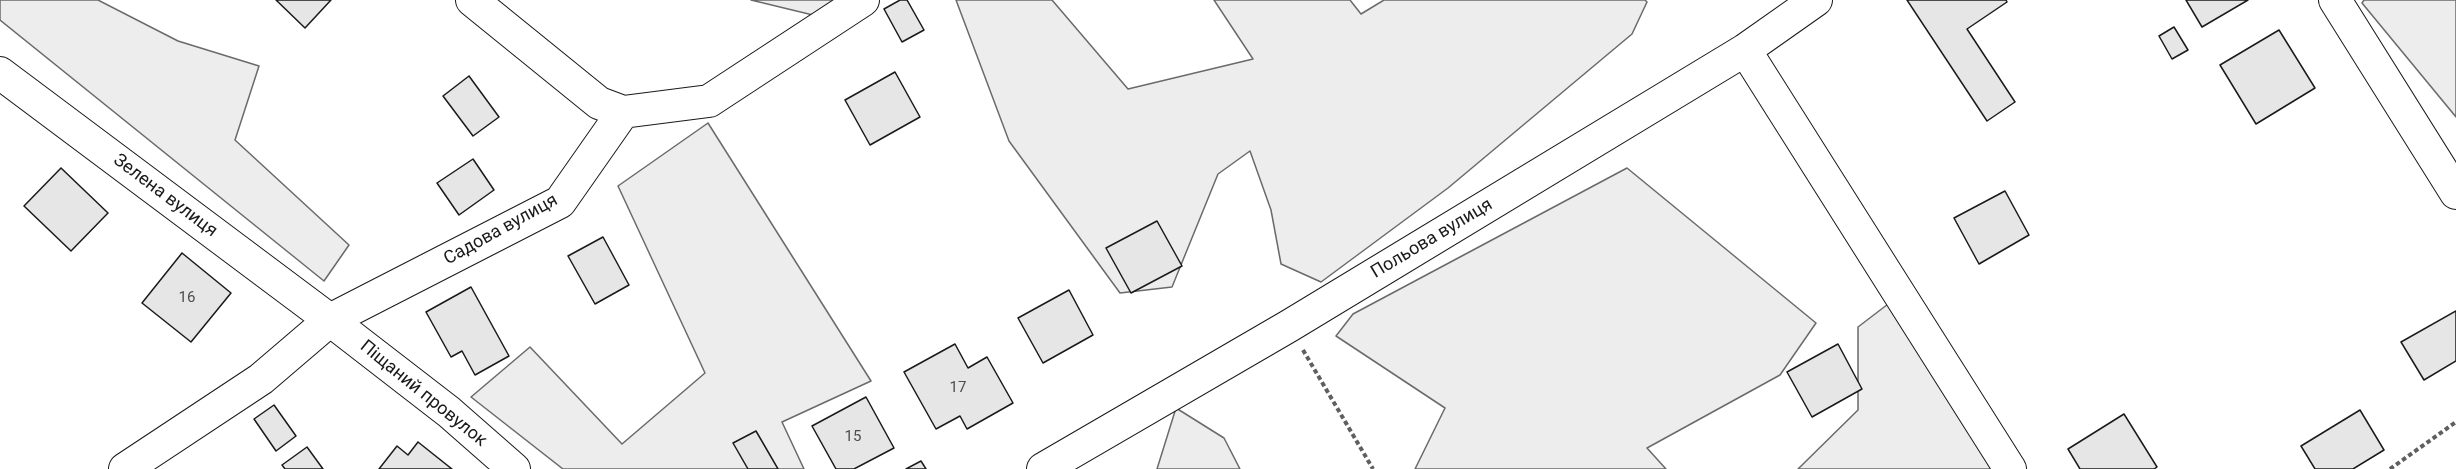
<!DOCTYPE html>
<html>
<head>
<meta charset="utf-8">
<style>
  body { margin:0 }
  canvas { display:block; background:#fff }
</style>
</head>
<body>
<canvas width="2456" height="469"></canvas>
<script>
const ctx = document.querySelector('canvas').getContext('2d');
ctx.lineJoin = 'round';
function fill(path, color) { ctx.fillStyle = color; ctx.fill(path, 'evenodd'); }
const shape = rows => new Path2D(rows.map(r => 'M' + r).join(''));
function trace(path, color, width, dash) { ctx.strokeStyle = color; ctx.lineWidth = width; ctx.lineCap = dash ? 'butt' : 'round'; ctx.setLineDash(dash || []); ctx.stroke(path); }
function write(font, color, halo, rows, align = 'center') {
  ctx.font = font + ' Roboto,sans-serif'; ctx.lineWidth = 4.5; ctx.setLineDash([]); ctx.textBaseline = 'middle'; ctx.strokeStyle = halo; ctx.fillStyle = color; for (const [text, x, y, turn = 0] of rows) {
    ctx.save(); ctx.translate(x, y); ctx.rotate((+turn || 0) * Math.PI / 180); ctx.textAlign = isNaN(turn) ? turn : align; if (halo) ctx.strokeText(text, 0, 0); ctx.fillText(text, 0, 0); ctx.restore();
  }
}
const built = shape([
  [0,0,98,0,178,41,259,66,235,140,349,245,324,281,0,20,0,0],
  [751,0,836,0,817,16,751,0],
  [956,0,1052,0,1128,89,1253,59,1214,0,1350,0,1361,14,1384,0,1645,0,1647,2,1632,34,1448,188,1321,282,1281,264,1271,210,1250,151,1218,174,1172,287,1120,293,1009,141,956,0],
  [2364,0,2456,0,2456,117,2362,3,2364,0],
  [708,123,871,381,782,422,804,469,563,469,471,397,530,347,622,444,705,373,618,186,708,123],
  [1627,168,1816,323,1780,375,1647,448,1666,469,1415,469,1445,408,1336,336,1353,314,1627,168],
  [1892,301,1997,469,1798,469,1858,410,1858,327,1892,301],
  [1176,408,1224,438,1240,469,1157,469,1176,408]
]);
fill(built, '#ededed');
trace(built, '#6a6a6a', 1.5);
const building = shape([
  [276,0,331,0,305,28,276,0],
  [900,0,907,0,924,30,902,42,884,9,900,0],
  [1907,0,2006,0,2007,2,1967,29,2015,102,1987,121,1907,0],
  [2186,0,2248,0,2202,27,2186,0],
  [2174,27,2188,50,2172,59,2159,36,2174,27],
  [2279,30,2315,88,2256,124,2220,65,2279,30],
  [895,72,920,117,870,145,845,100,895,72],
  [469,76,499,117,473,136,443,96,469,76],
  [473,159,494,190,459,215,437,183,473,159],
  [61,168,108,213,71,251,24,206,61,168],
  [2005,191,2029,235,1979,264,1954,218,2005,191],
  [1157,221,1182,266,1131,293,1106,248,1157,221],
  [603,237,629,285,595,304,568,256,603,237],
  [182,253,231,293,191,342,142,303,182,253],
  [471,287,509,356,475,375,462,351,451,357,426,312,471,287],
  [1069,290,1093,335,1043,363,1018,318,1069,290],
  [2456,311,2456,361,2424,380,2401,342,2456,311],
  [955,344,968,368,987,357,1013,403,967,429,960,416,936,429,904,372,955,344],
  [1838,344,1862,389,1812,417,1787,372,1838,344],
  [866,397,894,448,854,469,836,469,812,426,866,397],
  [274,405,296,436,276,451,254,419,274,405],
  [2360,410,2384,450,2353,469,2315,469,2301,446,2360,410],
  [2124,414,2157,467,2154,469,2080,469,2068,449,2124,414],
  [756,431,778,469,748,469,733,443,756,431],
  [418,442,452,469,379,469,397,446,408,455,418,442],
  [307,447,323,469,285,469,282,465,307,447],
  [921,461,926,469,906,469,921,461]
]);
fill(building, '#e6e6e6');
trace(building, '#1a1a1a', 1.5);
const minor = shape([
  [472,0,599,103,623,112],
  [2335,0,2456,193],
  [1745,50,2010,469],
  [0,73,330,320,449,412,514,469],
  [125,469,261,379,330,320,560,202,623,112,709,101,863,0],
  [1043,469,1289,326,1745,50,1816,0]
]);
trace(minor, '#1a1a1a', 34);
trace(shape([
  [1303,350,1373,469],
  [2390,469,2456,422]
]), '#5f5f5f', 4, [4.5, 3]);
trace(minor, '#fff', 32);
write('15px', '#4d4d4d', null, [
  ["16",187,298],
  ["17",958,388],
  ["15",853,437]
]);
write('18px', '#1a1a1a', '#fff', [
  ["Зелена вулиця",165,196,37],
  ["Садова вулиця",501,230,-29],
  ["Польова вулиця",1432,239,-31],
  ["Піщаний провулок",423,394,39]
]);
</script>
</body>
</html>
